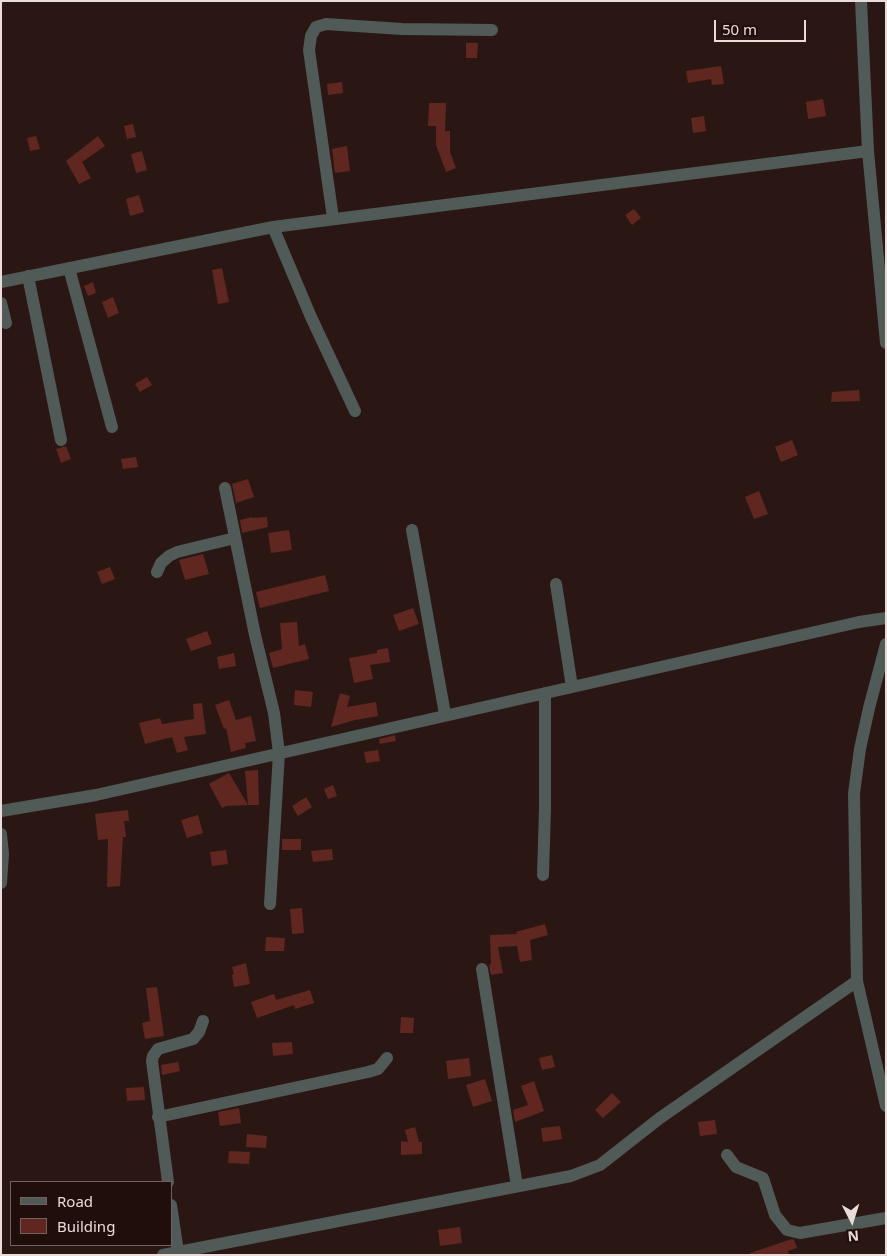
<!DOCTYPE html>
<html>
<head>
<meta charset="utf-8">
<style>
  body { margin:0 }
  #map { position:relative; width:887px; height:1256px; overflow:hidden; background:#2a1714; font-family:"Noto Sans",sans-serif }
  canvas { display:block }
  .frame { position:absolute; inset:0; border:2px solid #eadcda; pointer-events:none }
  .legend { position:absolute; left:10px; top:1181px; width:162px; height:65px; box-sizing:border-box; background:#200e0b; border:1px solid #71605e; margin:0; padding:6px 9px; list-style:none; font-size:15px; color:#eadcda }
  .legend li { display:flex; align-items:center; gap:10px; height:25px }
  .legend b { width:25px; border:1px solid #71605e }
  .north { position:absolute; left:827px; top:1196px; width:50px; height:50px; -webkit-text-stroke:4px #200e0b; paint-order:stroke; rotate:175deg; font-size:14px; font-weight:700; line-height:20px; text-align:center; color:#eadcda }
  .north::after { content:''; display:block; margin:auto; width:18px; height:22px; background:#eadcda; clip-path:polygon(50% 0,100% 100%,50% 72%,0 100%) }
  .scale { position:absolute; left:714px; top:20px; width:92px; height:22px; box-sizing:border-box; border:2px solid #eadcda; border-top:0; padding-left:6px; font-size:15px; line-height:18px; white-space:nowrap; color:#eadcda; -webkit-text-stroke:4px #200e0b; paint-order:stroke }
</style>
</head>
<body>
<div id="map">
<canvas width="887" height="1256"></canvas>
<div class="frame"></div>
<ul class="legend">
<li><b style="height:6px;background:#505a56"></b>Road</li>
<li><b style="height:14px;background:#5f271f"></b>Building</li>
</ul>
<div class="north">N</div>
<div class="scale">50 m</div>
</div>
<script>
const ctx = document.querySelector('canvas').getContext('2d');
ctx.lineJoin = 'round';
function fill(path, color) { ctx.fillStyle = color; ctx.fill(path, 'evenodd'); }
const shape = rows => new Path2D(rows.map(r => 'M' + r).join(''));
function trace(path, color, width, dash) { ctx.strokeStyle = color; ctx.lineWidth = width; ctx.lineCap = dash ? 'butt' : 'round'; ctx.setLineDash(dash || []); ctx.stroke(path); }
fill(shape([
  [466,43,478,43,477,58,466,58],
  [721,66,724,84,712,85,711,79,688,83,686,71],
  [342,82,343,93,328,95,327,84],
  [823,99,826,116,808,119,806,102],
  [429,103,446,103,445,131,450,131,450,152,456,168,446,172,436,145,436,126,428,126],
  [704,116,706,131,693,133,691,118],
  [133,124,136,137,127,139,124,126],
  [36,136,40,149,30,151,27,138],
  [98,136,105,146,82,162,91,178,79,184,66,161],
  [347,146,350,171,335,173,332,149],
  [142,151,147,170,136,173,131,154],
  [139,195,144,212,130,216,126,199],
  [634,209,641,218,632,225,625,215],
  [222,268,229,302,218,304,212,270],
  [93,282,96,293,88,296,84,286],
  [113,297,119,313,108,318,102,302],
  [147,377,152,385,140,392,135,384],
  [859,390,860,401,831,402,832,392],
  [792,440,798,455,781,462,775,447],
  [66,446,71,459,61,463,56,449],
  [136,457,138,467,123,469,121,459],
  [248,479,254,497,236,503,232,484],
  [759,491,768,514,754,519,745,497],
  [252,517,252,518,267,517,268,527,242,533,240,520],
  [289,530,292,550,271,553,268,533],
  [203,554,209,574,185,580,179,560],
  [110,567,115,579,102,584,97,572],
  [325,575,329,591,260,608,256,592],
  [413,608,419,624,399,631,393,615],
  [297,622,299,646,305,644,309,659,273,668,269,653,282,649,280,623],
  [207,631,212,644,191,651,186,639],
  [388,648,390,662,370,665,373,679,354,683,349,658,377,653,377,650],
  [234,653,236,666,219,669,217,657],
  [295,690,313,692,311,707,294,705],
  [340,693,350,696,347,707,376,702,378,716,355,720,331,727],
  [229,700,236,720,251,716,256,741,245,743,246,748,231,752,226,728,224,729,215,705],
  [202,703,206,734,184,737,188,750,177,753,172,737,145,744,139,723,160,718,162,724,194,719,193,704],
  [395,735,396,741,380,744,379,739],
  [378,750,380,761,366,763,364,752],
  [258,770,259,805,248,805,245,771],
  [229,773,248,805,226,806,222,808,209,784],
  [333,785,337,796,328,799,324,789],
  [306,797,312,807,298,816,292,806],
  [128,810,129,821,124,821,126,837,123,837,120,886,107,887,108,839,98,840,95,814],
  [198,815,203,833,187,838,181,820],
  [282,839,301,839,301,850,282,850],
  [332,849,333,860,313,862,311,851],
  [226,850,228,864,212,866,210,852],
  [302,908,304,933,292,934,290,909],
  [545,924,548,935,530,940,532,960,520,962,517,946,498,947,503,973,491,975,489,965,491,964,490,935,517,934,516,932],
  [266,937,285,938,284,951,265,951],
  [246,963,250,984,234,987,232,975,234,974,232,967],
  [157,987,164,1036,145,1039,142,1023,150,1021,146,988],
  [310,990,314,1003,295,1009,294,1005,257,1018,251,1002,274,994,276,1000],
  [401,1017,414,1018,413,1033,400,1033],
  [292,1042,293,1054,273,1056,272,1043],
  [552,1055,555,1067,542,1070,539,1058],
  [469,1058,471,1076,448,1079,446,1061],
  [178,1062,180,1071,162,1075,161,1065],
  [485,1079,492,1101,473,1107,466,1085],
  [534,1081,544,1111,515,1122,513,1110,528,1105,521,1086],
  [144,1087,145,1100,127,1101,126,1088],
  [612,1093,621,1102,603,1118,595,1110],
  [239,1108,241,1123,220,1126,218,1112],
  [715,1120,717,1134,700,1136,698,1122],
  [560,1126,562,1139,543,1142,541,1128],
  [415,1127,419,1142,422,1142,422,1154,401,1155,401,1141,408,1142,405,1130],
  [247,1134,267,1136,266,1148,246,1147],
  [229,1151,250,1152,249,1164,228,1163],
  [460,1227,462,1243,440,1246,438,1230],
  [792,1239,794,1240,797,1248,788,1251,789,1255,750,1255,750,1253]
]), '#5f271f');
trace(shape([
  [861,1,868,151,886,343],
  [333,218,309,50,311,36,316,27,326,24,402,29,492,30],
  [273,227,311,317,355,411],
  [69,268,112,427],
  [28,276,61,440],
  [1,282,273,227,868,151],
  [1,303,6,323],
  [225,488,255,635,274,713,279,753,270,904],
  [412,530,445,714],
  [157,572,161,563,169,556,177,552,235,538],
  [556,584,572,687],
  [886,644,869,708,860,749,854,793,857,981,886,1106],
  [1,811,96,795,859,622,886,618],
  [1,834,3,854,1,883],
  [543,875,545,809,545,693],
  [482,969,517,1186],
  [158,1117,368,1072,378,1069,387,1058],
  [727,1155,736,1167,763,1178,775,1215,787,1230,800,1233,886,1218],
  [168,1182,152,1061,153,1056,158,1049,193,1039,199,1032,203,1021],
  [171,1205,178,1252],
  [163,1255,571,1176,600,1165,660,1118,857,981]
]), '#505a56', 12);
</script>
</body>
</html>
